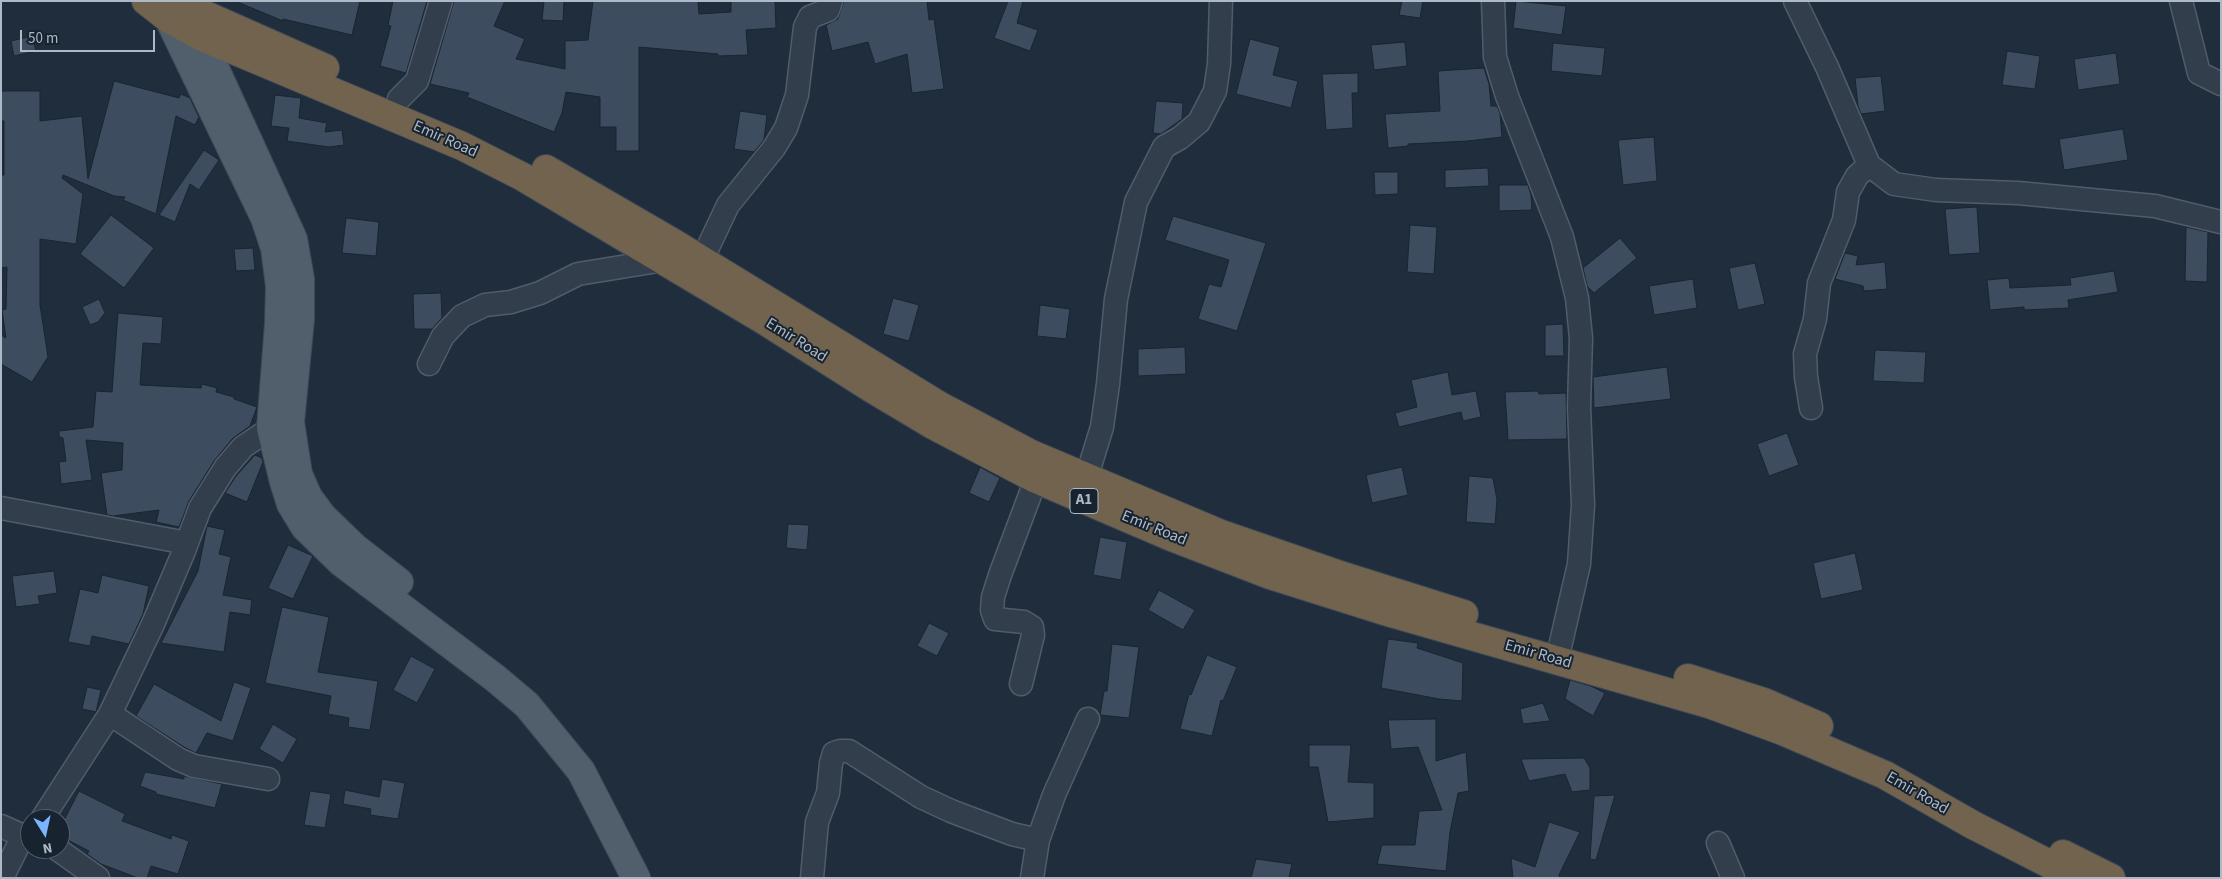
<!DOCTYPE html>
<html>
<head>
<meta charset="utf-8">
<style>
  body { margin:0 }
  #map { position:relative; width:2222px; height:879px; overflow:hidden; background:#1f2d3c; font-family:"Source Sans 3",sans-serif }
  canvas { display:block }
  .frame { position:absolute; inset:0; border:2px solid #aeb9c8; pointer-events:none }
  .north { position:absolute; left:20px; top:809px; width:50px; height:50px; box-sizing:border-box; background:#182330; border:1px solid #545f6d; border-radius:50%; rotate:170deg; font-size:14px; font-weight:700; line-height:20px; text-align:center; color:#aeb9c8 }
  .north::after { content:''; display:block; margin:auto; width:18px; height:22px; background:#7bb5ff; clip-path:polygon(50% 0,100% 100%,50% 72%,0 100%) }
  .scale { position:absolute; left:20px; top:30px; width:135px; height:22px; box-sizing:border-box; border:2px solid #aeb9c8; border-top:0; padding-left:6px; font-size:15px; line-height:18px; white-space:nowrap; color:#aeb9c8; -webkit-text-stroke:4px #182330; paint-order:stroke }
</style>
</head>
<body>
<div id="map">
<canvas width="2222" height="879"></canvas>
<div class="frame"></div>
<div class="north">N</div>
<div class="scale">50 m</div>
</div>
<script>
const ctx = document.querySelector('canvas').getContext('2d');
ctx.lineJoin = 'round';
function fill(path, color) { ctx.fillStyle = color; ctx.fill(path, 'evenodd'); }
const shape = rows => new Path2D(rows.map(r => 'M' + r).join(''));
function trace(path, color, width, dash) { ctx.strokeStyle = color; ctx.lineWidth = width; ctx.lineCap = dash ? 'butt' : 'round'; ctx.setLineDash(dash || []); ctx.stroke(path); }
function write(font, color, halo, rows, align = 'center') {
  ctx.font = font + ' "Source Sans 3",sans-serif'; ctx.lineWidth = 4; ctx.setLineDash([]); ctx.textBaseline = 'middle'; ctx.strokeStyle = halo; ctx.fillStyle = color; for (const [text, x, y, turn = 0] of rows) {
    ctx.save(); ctx.translate(x, y); ctx.rotate((+turn || 0) * Math.PI / 180); ctx.textAlign = isNaN(turn) ? turn : align; if (halo) ctx.strokeText(text, 0, 0); ctx.fillText(text, 0, 0); ctx.restore();
  }
}
const building = shape([
  [235,1,360,1,352,35,283,19,283,21,235,1],
  [393,1,427,1,406,73,380,66,391,26,388,25,393,1],
  [454,1,505,1,494,26,525,39,516,59,565,69,565,41,588,40,593,1,698,1,699,14,731,12,731,1,775,1,776,28,746,30,748,55,718,56,718,54,639,47,639,151,616,151,616,127,600,127,600,97,566,92,562,113,554,132,467,97,469,93,430,84,454,1],
  [544,1,564,1,563,21,542,20,544,1],
  [844,1,927,1,929,20,934,19,944,89,912,93,907,54,875,64,868,42,832,51,826,25,838,19,844,1],
  [1008,1,1023,1,1017,23,1038,30,1030,51,994,38,1008,1],
  [1402,1,1423,1,1420,18,1399,15,1402,1],
  [1516,1,1566,6,1562,35,1513,28,1516,1],
  [32,36,36,51,14,56,11,41,32,36],
  [1250,39,1280,47,1273,75,1298,81,1291,108,1236,94,1250,39],
  [1405,42,1407,66,1374,70,1371,45,1405,42],
  [1553,43,1605,48,1602,76,1551,71,1553,43],
  [2007,51,2040,56,2035,89,2002,85,2007,51],
  [2116,53,2120,84,2078,90,2074,59,2116,53],
  [1484,68,1489,84,1491,106,1497,106,1500,113,1502,137,1468,141,1408,144,1408,146,1388,148,1385,114,1440,111,1438,71,1484,68],
  [1358,73,1358,93,1352,93,1353,128,1326,130,1322,74,1358,73],
  [1881,76,1885,111,1861,114,1858,106,1855,78,1881,76],
  [114,81,179,98,181,94,190,98,199,117,195,125,176,116,156,214,123,200,125,197,114,196,63,175,62,178,83,194,76,244,40,239,40,305,48,357,32,382,1,364,1,335,6,338,2,310,6,309,7,267,1,268,1,175,4,175,4,121,1,121,1,91,40,91,40,121,82,116,88,179,114,81],
  [275,95,301,98,299,118,327,123,325,132,342,130,344,145,329,147,287,141,289,128,271,126,275,95],
  [1156,101,1183,103,1182,119,1161,134,1153,133,1156,101],
  [740,111,767,115,764,140,754,152,734,149,740,111],
  [2123,129,2128,160,2064,170,2059,139,2123,129],
  [1654,137,1657,181,1623,185,1618,140,1654,137],
  [204,150,219,160,199,190,190,184,175,222,159,215,204,150],
  [1488,168,1489,186,1445,188,1445,170,1488,168],
  [1374,172,1398,172,1398,194,1375,195,1374,172],
  [1499,185,1528,185,1531,195,1532,210,1499,211,1499,185],
  [1977,207,1980,253,1949,255,1945,209,1977,207],
  [111,215,154,248,124,288,80,254,111,215],
  [1173,216,1266,243,1237,331,1198,319,1209,284,1221,287,1229,260,1165,240,1173,216],
  [346,218,379,222,376,256,342,253,346,218],
  [1410,225,1437,227,1434,274,1407,272,1410,225],
  [2186,227,2208,232,2207,282,2185,281,2186,227],
  [1620,238,1637,258,1594,293,1587,286,1583,268,1620,238],
  [253,248,255,270,236,271,234,249,253,248],
  [1845,253,1858,256,1856,265,1885,262,1887,289,1864,291,1863,286,1835,279,1845,253],
  [1755,263,1765,304,1738,310,1729,268,1755,263],
  [2114,271,2118,292,2068,300,2069,308,2024,310,2024,307,1990,310,1987,280,2009,278,2010,288,2071,285,2070,278,2114,271],
  [1693,279,1697,308,1654,315,1649,286,1693,279],
  [441,293,442,318,432,329,414,329,413,294,441,293],
  [893,298,919,305,909,341,883,334,893,298],
  [99,299,105,313,98,322,90,325,82,307,99,299],
  [1040,305,1070,309,1066,339,1037,336,1040,305],
  [118,313,163,317,161,344,143,343,140,385,201,388,202,384,217,388,216,392,234,397,234,399,257,407,250,426,233,438,214,461,189,501,179,527,156,522,159,510,113,516,107,515,101,473,122,470,123,443,86,440,92,480,61,484,59,462,66,461,63,438,59,437,59,431,93,427,96,391,112,392,118,313],
  [1563,324,1564,356,1545,356,1545,325,1563,324],
  [1185,347,1186,374,1138,376,1138,349,1185,347],
  [1875,350,1926,352,1924,383,1873,381,1875,350],
  [1667,367,1671,399,1594,408,1593,377,1667,367],
  [1448,372,1452,395,1476,391,1481,417,1463,421,1461,412,1399,427,1395,413,1417,407,1411,380,1448,372],
  [1538,391,1539,394,1566,393,1567,439,1508,440,1505,392,1538,391],
  [1787,433,1799,465,1769,476,1757,444,1787,433],
  [255,455,262,458,263,462,247,502,225,493,236,476,255,455],
  [980,467,1000,478,989,502,969,493,980,467],
  [1402,467,1408,495,1372,503,1366,475,1402,467],
  [1469,476,1493,478,1497,500,1495,524,1466,522,1469,476],
  [788,524,809,525,807,550,786,548,788,524],
  [207,526,225,530,219,554,231,557,223,595,252,600,250,615,230,612,224,652,161,643,198,571,207,526],
  [1100,537,1127,542,1121,580,1093,575,1100,537],
  [288,545,313,556,293,599,268,588,288,545],
  [1855,553,1863,590,1821,599,1813,563,1855,553],
  [54,571,57,593,38,596,40,604,16,607,12,576,54,571],
  [102,575,149,586,143,614,129,644,92,636,90,646,68,642,80,589,98,593,102,575],
  [1159,590,1195,610,1183,630,1148,610,1159,590],
  [282,607,329,617,318,672,378,681,370,730,348,727,349,718,328,714,331,696,265,683,282,607],
  [929,623,949,633,937,656,917,646,929,623],
  [1388,639,1418,643,1417,648,1463,663,1462,701,1439,699,1381,688,1388,639],
  [1112,644,1139,647,1129,718,1100,715,1104,691,1107,691,1112,644],
  [1207,655,1237,667,1223,701,1221,700,1212,736,1180,729,1189,694,1191,695,1207,655],
  [411,656,435,669,417,703,393,690,411,656],
  [1570,680,1591,686,1605,693,1593,716,1565,699,1570,680],
  [234,682,251,688,233,741,207,733,196,753,184,747,136,716,154,684,221,721,234,682],
  [87,687,101,690,96,712,82,709,87,687],
  [1543,703,1550,721,1523,724,1520,709,1543,703],
  [1436,719,1436,761,1466,752,1469,791,1458,793,1450,832,1446,871,1377,864,1382,845,1415,845,1419,811,1442,810,1418,747,1391,749,1388,720,1436,719],
  [273,724,297,739,283,763,259,749,273,724],
  [1309,745,1351,745,1348,782,1374,783,1374,818,1328,822,1318,767,1309,767,1309,745],
  [1584,758,1590,768,1590,790,1572,792,1565,774,1529,781,1521,759,1584,758],
  [145,772,184,779,184,776,222,784,215,808,156,794,156,792,140,786,145,772],
  [382,779,405,783,398,819,370,815,371,809,343,804,345,790,379,797,382,779],
  [79,791,125,814,122,821,171,839,172,835,189,841,178,874,151,866,147,878,138,878,101,864,87,854,89,851,60,836,60,828,79,791],
  [310,791,331,794,325,828,304,825,310,791],
  [1615,795,1596,860,1590,859,1594,796,1615,795],
  [1549,822,1580,832,1559,875,1560,878,1513,878,1511,858,1535,867,1549,822],
  [1256,859,1292,864,1289,878,1251,878,1256,859]
]);
fill(building, '#3d4c5e');
trace(building, '#1a2532', 1);
const minor = shape([
  [1493,1,1495,57,1507,96,1562,237,1577,298,1581,338,1579,407,1583,505,1579,564,1557,660],
  [1795,1,1827,67,1869,165,1894,184,1936,190,2018,193,2155,206,2221,222],
  [2181,1,2199,73,2221,84],
  [399,99,417,81,441,1],
  [702,260,728,205,774,148,786,128,797,95,805,27,810,17,828,10,831,1],
  [429,364,443,336,462,316,485,305,511,302,540,293,578,274,664,260],
  [1811,408,1806,377,1805,354,1815,319,1819,283,1844,220,1848,192,1857,176,1869,165],
  [1086,479,1102,427,1108,384,1116,299,1136,202,1164,147,1180,138,1199,122,1215,91,1219,64,1221,1],
  [1,508,187,543],
  [1021,684,1033,635,1032,627,1024,622,995,619,992,610,993,597,1000,575,1036,479],
  [110,714,178,759,194,766,268,779],
  [42,819,110,714,153,624,184,551,200,508,225,468,243,447,271,428,286,424],
  [1,826,23,836],
  [1718,843,1733,878],
  [57,849,98,878],
  [2,878,23,836,30,833],
  [812,878,817,822,828,793,831,763,834,753,840,751,849,751,921,797,951,811,1012,834,1038,840],
  [1032,878,1038,840,1054,795,1088,719]
]);
const major = shape([
  [171,5,169,19,265,218,275,248,280,286,279,324,271,428,284,482,291,504,305,527,341,562,495,678,527,705,581,771,636,878],
  [201,20,200,36,293,239,300,279,300,319,290,422,298,474,308,497,322,516,354,547,399,582]
]);
const highway = shape([
  [146,1,169,19,200,36,462,146,523,177,762,319,871,388,933,425,1036,479,1169,536,1270,575,1381,610,1709,704,1780,730,1885,775,1973,825,2077,878],
  [183,1,201,13,325,68],
  [546,169,672,242,940,406,1031,454,1221,534,1337,574,1464,614],
  [1688,678,1764,702,1819,726],
  [2063,854,2111,878]
]);
trace(minor, '#515c69', 25);
trace(major, '#3f4a58', 30);
trace(highway, '#3e4956', 30);
trace(minor, '#333e4c', 22);
trace(major, '#515e6c', 28);
trace(highway, '#72634f', 28);
for (const [x, y, w] of [
  [1084,501,28]
]) { const box = new Path2D(); box.roundRect(x - w / 2, y - 12.5, w, 25, 4); ctx.fillStyle = '#182330'; ctx.fill(box); trace(box, '#aeb9c8', 1); }
write('bold 15px', '#aeb9c8', null, [
  ["A1",1084,501]
]);
write('16px', '#aeb9c8', '#182330', [
  ["Emir Road",445,140,24],
  ["Emir Road",796,341,32],
  ["Emir Road",1154,529,22],
  ["Emir Road",1538,655,16],
  ["Emir Road",1917,794,30]
]);
</script>
</body>
</html>
